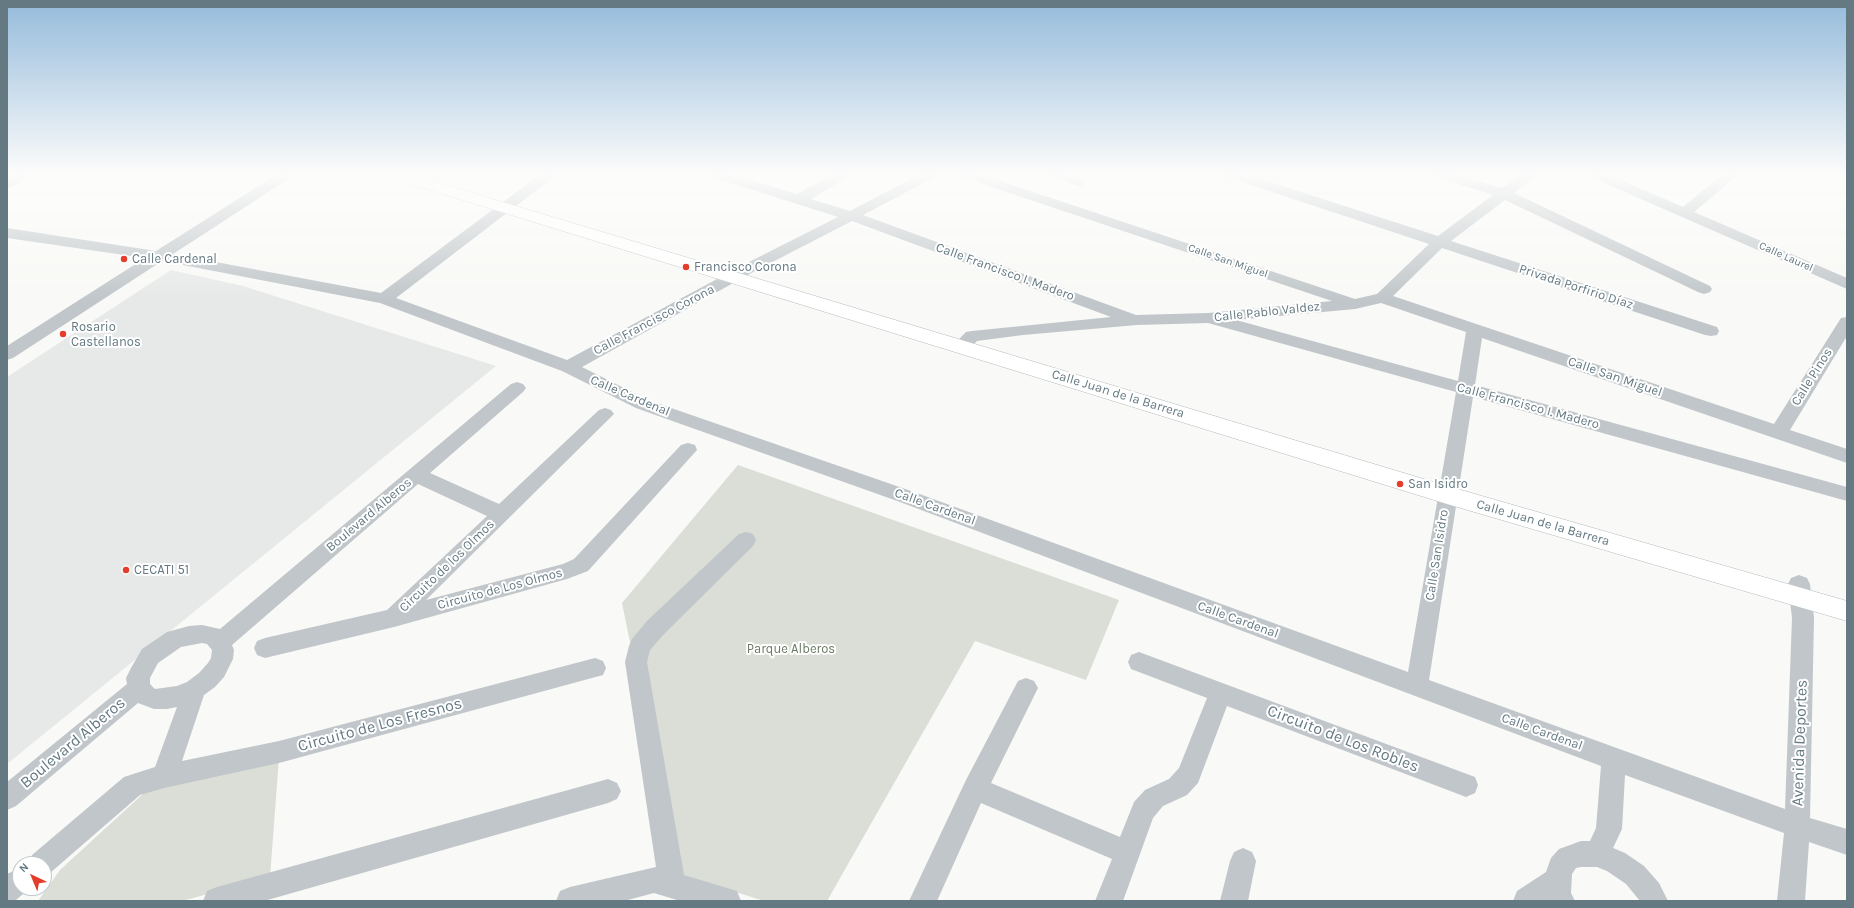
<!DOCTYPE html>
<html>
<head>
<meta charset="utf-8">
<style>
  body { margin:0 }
  #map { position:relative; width:1854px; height:908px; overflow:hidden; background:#f9f9f7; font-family:Karla,sans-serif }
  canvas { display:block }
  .frame { position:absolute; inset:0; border:8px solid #647982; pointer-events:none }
  .north { position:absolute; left:12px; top:856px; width:40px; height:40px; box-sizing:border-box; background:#fff; border:1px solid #c1c9cd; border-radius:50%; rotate:316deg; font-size:11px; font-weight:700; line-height:16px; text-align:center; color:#647982 }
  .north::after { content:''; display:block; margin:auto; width:14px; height:18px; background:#e53d2c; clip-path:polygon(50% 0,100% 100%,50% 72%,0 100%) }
</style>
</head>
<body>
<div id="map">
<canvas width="1854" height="908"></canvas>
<div class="frame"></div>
<div class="north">N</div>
</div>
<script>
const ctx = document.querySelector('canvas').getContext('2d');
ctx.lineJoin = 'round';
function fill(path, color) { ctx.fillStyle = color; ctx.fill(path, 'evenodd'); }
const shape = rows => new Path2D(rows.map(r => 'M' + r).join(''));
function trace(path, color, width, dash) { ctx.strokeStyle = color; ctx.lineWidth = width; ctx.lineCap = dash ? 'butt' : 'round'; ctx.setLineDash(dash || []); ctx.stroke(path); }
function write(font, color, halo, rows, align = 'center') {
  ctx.font = font + ' Karla,sans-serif'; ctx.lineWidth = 4; ctx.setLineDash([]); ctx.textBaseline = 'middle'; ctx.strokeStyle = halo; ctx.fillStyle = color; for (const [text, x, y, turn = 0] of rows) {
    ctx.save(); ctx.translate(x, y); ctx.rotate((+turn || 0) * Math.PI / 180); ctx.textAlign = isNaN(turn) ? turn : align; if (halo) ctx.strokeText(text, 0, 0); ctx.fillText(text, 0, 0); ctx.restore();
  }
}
fill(shape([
  [171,270,243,286,496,366,7,764,7,377]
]), '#e7e9e8');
fill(shape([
  [738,465,1119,600,1086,680,975,641,827,901,764,901,677,873,622,603],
  [279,758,270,877,182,901,38,901,60,870,145,792]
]), '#daded6');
const major = shape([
  [383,173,406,173,1447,486,1847,601,1847,621,1447,504,385,176,383,173]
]);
trace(major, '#b4babd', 1);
fill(shape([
  [16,173,32,173,12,187,7,188,7,178,16,173],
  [279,173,295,173,293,176,173,254,381,293,542,173,557,173,555,176,396,298,567,360,743,265,838,217,709,176,707,173,727,173,797,194,835,173,851,173,849,176,811,199,850,211,922,173,939,173,937,176,863,215,1136,315,1208,313,1332,301,959,176,957,173,976,173,1355,299,1377,294,1429,244,1224,176,1222,173,1242,173,1438,236,1493,195,1433,176,1431,173,1451,173,1502,188,1523,173,1538,173,1536,176,1514,193,1710,286,1712,289,1710,292,1704,294,1698,292,1505,200,1451,241,1717,327,1719,331,1717,335,1711,336,1705,335,1442,248,1393,296,1774,424,1841,318,1847,317,1847,336,1790,430,1847,449,1847,463,1482,338,1475,385,1847,487,1847,501,1473,397,1429,680,1785,809,1792,618,1788,584,1791,578,1799,575,1807,578,1810,584,1814,618,1810,818,1847,829,1847,855,1809,842,1805,901,1777,901,1784,833,1625,775,1622,829,1613,848,1625,853,1644,866,1659,883,1668,901,1640,901,1626,884,1607,871,1597,867,1581,867,1576,868,1572,874,1571,893,1575,901,1513,901,1517,891,1546,872,1551,858,1559,849,1581,841,1590,841,1596,828,1601,766,900,502,636,408,562,371,380,303,162,261,13,358,7,360,7,346,145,258,7,238,7,228,156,251,279,173],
  [852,221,1111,317,972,331,966,332,956,342,953,346,956,350,962,352,968,350,977,341,1023,335,1137,325,1208,323,1456,392,1408,672,914,492,648,400,582,367,755,271,852,221],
  [1381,303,1466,332,1458,381,1236,320,1355,309,1381,303],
  [1047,173,1066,173,1083,179,1085,182,1083,185,1078,186,1049,176,1047,173],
  [1586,173,1604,173,1683,207,1724,173,1739,173,1737,176,1694,212,1847,278,1847,289,1588,176,1586,173],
  [517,382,523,384,526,388,523,392,430,473,499,504,599,410,605,408,611,410,614,414,426,600,563,564,574,559,681,445,688,443,695,445,697,450,588,571,567,579,394,627,265,658,257,655,254,648,257,641,265,638,387,610,487,516,418,484,232,645,234,650,233,659,224,677,215,687,204,695,182,761,279,741,595,658,603,661,606,668,603,675,279,763,164,788,140,795,50,873,44,876,44,864,28,864,32,855,124,777,155,767,177,707,167,709,154,709,138,703,16,806,7,810,7,782,127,684,126,678,131,668,142,649,167,632,189,626,202,625,220,629,511,384,517,382],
  [202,643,207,644,212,650,211,658,208,663,199,673,187,682,177,686,155,689,150,684,150,678,158,663,181,647,202,643],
  [746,532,753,534,756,540,753,546,663,635,650,650,647,662,684,875,737,891,741,901,680,901,654,893,624,901,556,901,560,891,570,887,656,867,625,662,629,646,632,639,647,621,739,534,746,532],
  [1139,652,1475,777,1478,785,1475,793,1466,797,1227,706,1198,783,1187,795,1163,806,1153,818,1123,901,1095,901,1112,859,981,803,937,901,909,901,966,780,1018,681,1026,678,1034,681,1038,688,991,783,1120,837,1134,802,1145,790,1169,779,1179,768,1207,698,1131,669,1128,662,1131,655,1139,652],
  [608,779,617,783,621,791,617,799,608,803,264,901,203,901,207,891,217,887,608,779],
  [1243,848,1252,852,1256,861,1248,901,1220,901,1230,861,1234,852,1243,848],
  [20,868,20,888,30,888,16,900,7,901,7,874,20,868]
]), '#c0c6c9');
fill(major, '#fff');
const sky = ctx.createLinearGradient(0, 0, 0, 300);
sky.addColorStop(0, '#94bbdb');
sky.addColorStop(0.58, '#fcfcfb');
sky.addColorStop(1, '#fcfcfb00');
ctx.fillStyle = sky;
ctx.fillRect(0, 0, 1854, 300);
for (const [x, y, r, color] of [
  [124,259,4,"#e53d2c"],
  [686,267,4,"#e53d2c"],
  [63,334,4,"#e53d2c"],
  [1400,484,4,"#e53d2c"],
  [126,570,4,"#e53d2c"]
]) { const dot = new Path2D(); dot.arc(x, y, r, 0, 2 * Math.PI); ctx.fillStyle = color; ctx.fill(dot); trace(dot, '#fff', 1.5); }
write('11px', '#647982', '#fff', [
  ["Calle Laurel",1786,257,24],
  ["Calle San Miguel",1228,261,19]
]);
write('13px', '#647982', '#fff', [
  ["Calle Cardenal",132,259],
  ["Francisco Corona",694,267],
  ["Rosario",71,327],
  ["Castellanos",71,342],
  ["San Isidro",1408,484],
  ["CECATI 51",134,570]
], 'left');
write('13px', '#647982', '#fff', [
  ["Calle Francisco I. Madero",1005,272,20],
  ["Privada Porfirio Díaz",1576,287,18],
  ["Calle Pablo Valdez",1267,312,-6],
  ["Calle Francisco Corona",654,320,-28],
  ["Calle San Miguel",1615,377,19],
  ["Calle Pinos",1812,377,-58],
  ["Calle Juan de la Barrera",1118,394,17],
  ["Calle Cardenal",630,396,23],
  ["Calle Francisco I. Madero",1528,406,15],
  ["Calle Cardenal",935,507,20],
  ["Boulevard Alberos",369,515,-40],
  ["Calle Juan de la Barrera",1543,523,16],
  ["Calle San Isidro",1437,555,-81],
  ["Circuito de los Olmos",447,566,-44],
  ["Circuito de Los Olmos",500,589,-15],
  ["Calle Cardenal",1238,620,20],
  ["Calle Cardenal",1542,732,20]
]);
write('13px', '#6a7a63', '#fff', [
  ["Parque Alberos",791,649]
]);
write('16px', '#647982', '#fff', [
  ["Circuito de Los Fresnos",380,725,-15],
  ["Circuito de Los Robles",1343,739,21],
  ["Boulevard Alberos",73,743,-40],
  ["Avenida Deportes",1800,743,-88]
]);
</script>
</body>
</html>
